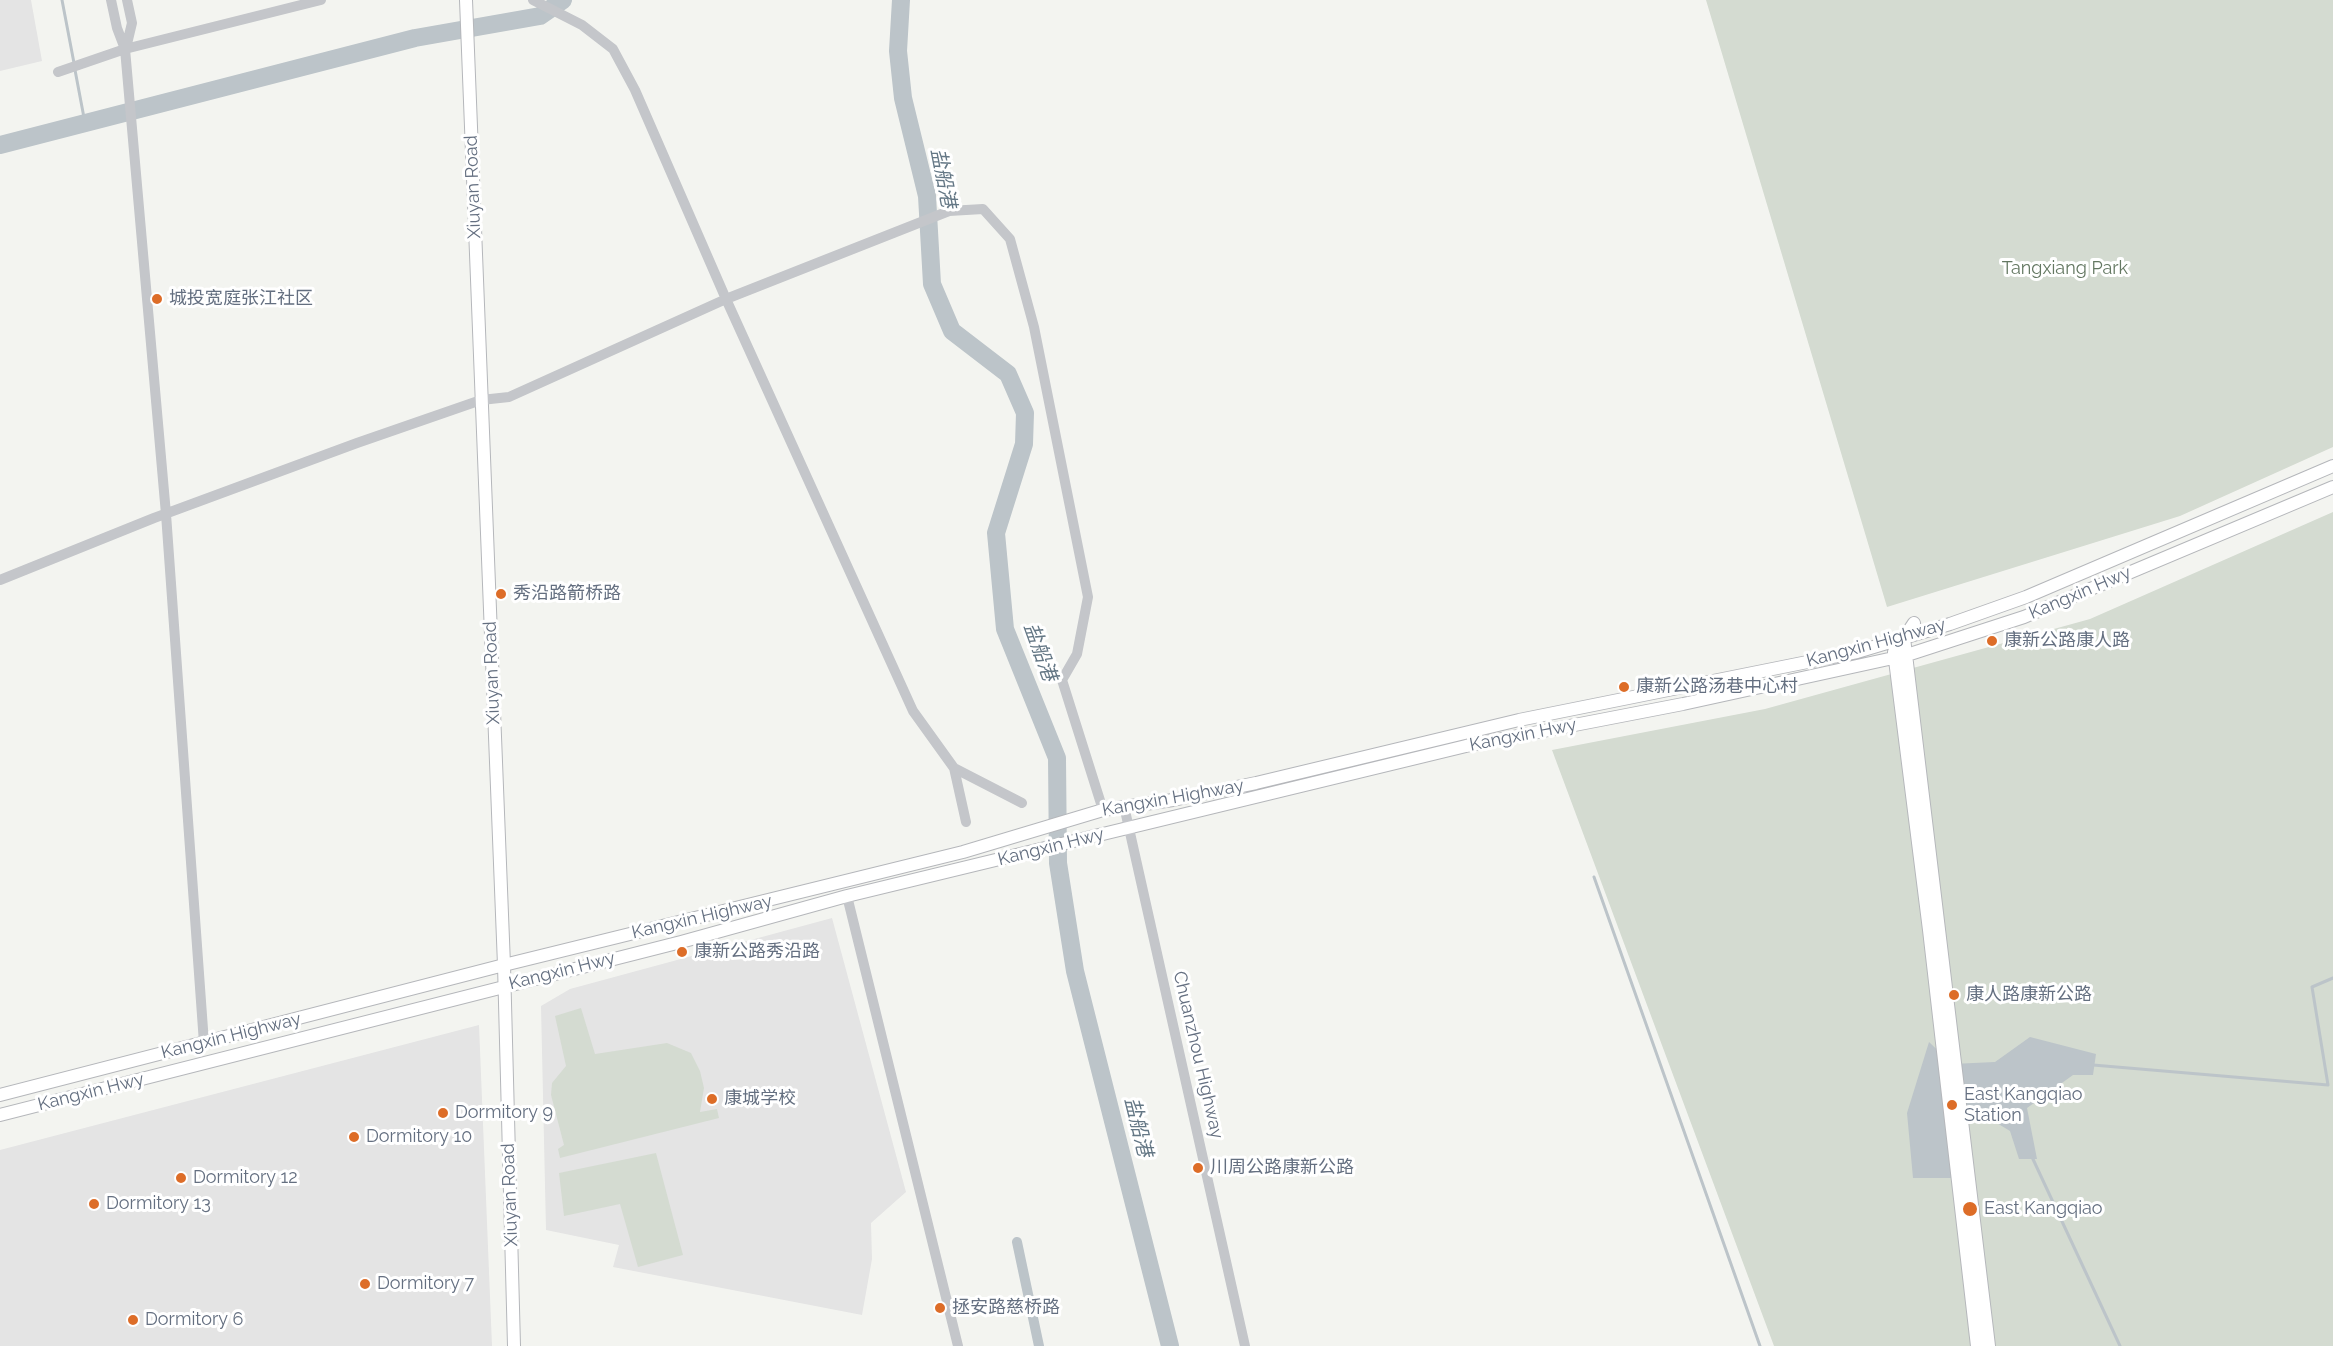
<!DOCTYPE html>
<html>
<head>
<meta charset="utf-8">
<style>
  body { margin:0 }
  canvas { display:block; background:#f3f4f0 }
</style>
</head>
<body>
<canvas width="2333" height="1346"></canvas>
<script>
const ctx = document.querySelector('canvas').getContext('2d');
ctx.lineJoin = 'round';
function fill(path, color) { ctx.fillStyle = color; ctx.fill(path, 'evenodd'); }
const shape = rows => new Path2D(rows.map(r => 'M' + r).join(''));
function trace(path, color, width, dash) { ctx.strokeStyle = color; ctx.lineWidth = width; ctx.lineCap = dash ? 'butt' : 'round'; ctx.setLineDash(dash || []); ctx.stroke(path); }
function write(font, color, halo, rows, align = 'center') {
  ctx.font = font + ' Raleway,"Noto Sans SC",sans-serif'; ctx.lineWidth = 6; ctx.setLineDash([]); ctx.textBaseline = 'middle'; ctx.strokeStyle = halo; ctx.fillStyle = color; for (const [text, x, y, turn = 0] of rows) {
    ctx.save(); ctx.translate(x, y); ctx.rotate((+turn || 0) * Math.PI / 180); ctx.textAlign = isNaN(turn) ? turn : align; if (halo) ctx.strokeText(text, 0, 0); ctx.fillText(text, 0, 0); ctx.restore();
  }
}
fill(shape([
  [0,0,31,0,42,61,0,71],
  [832,918,906,1192,871,1223,872,1259,862,1315,613,1267,619,1245,546,1230,541,1006,570,989],
  [479,1025,492,1346,0,1346,0,1150]
]), '#e4e4e4');
fill(shape([
  [1706,0,2333,0,2333,447,2180,516,1887,607],
  [2333,512,2333,1346,1774,1346,1552,750,1765,709,2090,619],
  [581,1008,595,1054,667,1043,691,1053,700,1071,704,1088,700,1112,717,1109,719,1118,560,1158,558,1149,564,1145,551,1095,552,1083,566,1066,555,1016],
  [656,1153,683,1255,638,1267,620,1204,564,1216,559,1173]
]), '#d4dbd1');
fill(shape([
  [2030,1037,2096,1054,2093,1075,2073,1075,2027,1108,2037,1159,2019,1159,2010,1131,1982,1114,1961,1129,1972,1178,1913,1178,1907,1113,1929,1042,1952,1064,1995,1062]
]), '#bcc4c9');
trace(shape([
  [62,0,74,63],
  [75,70,85,123],
  [1594,877,1760,1346],
  [2093,1065,2328,1085,2312,987,2333,978],
  [2032,1157,2120,1346]
]), '#bcc4c9', 3);
trace(shape([
  [1017,1242,1039,1346]
]), '#bcc4c9', 10);
trace(shape([
  [901,0,898,51,903,98,927,196,932,284,952,331,1008,374,1025,413,1024,444,996,533,1005,629,1057,758,1058,863,1075,971,1170,1346],
  [0,145,415,38,540,16,563,0]
]), '#bcc4c9', 18);
const major = shape([
  [466,0,504,965,514,1346],
  [1914,623,1904,638,1989,1346],
  [1894,652,1929,930,1977,1346],
  [0,1095,504,965,963,852,1103,810,1173,800,1256,783,1519,720,1857,652,1950,624,2026,597,2333,466],
  [0,1115,681,942,847,896,1466,746,1683,704,1907,655,2024,617,2333,487]
]);
trace(major, '#b5b7bb', 14);
trace(shape([
  [111,0,117,28,125,49,166,514,204,1043],
  [533,0,582,25,613,49,635,90,726,299,913,711,954,768,1022,803],
  [126,48,132,23,127,0],
  [58,72,125,49,321,0],
  [0,580,154,518,357,443,481,400,509,397,726,299,949,211,983,209,1010,239,1034,327,1088,597,1077,654,1062,680,1103,810],
  [954,768,966,822],
  [1124,806,1245,1346],
  [847,896,958,1346]
]), '#c4c6ca', 10);
trace(major, '#fff', 12);
for (const [x, y, r, color] of [
  [157,299,6,"#dd6d28"],
  [501,594,6,"#dd6d28"],
  [1992,641,6,"#dd6d28"],
  [1624,687,6,"#dd6d28"],
  [682,952,6,"#dd6d28"],
  [1954,995,6,"#dd6d28"],
  [712,1099,6,"#dd6d28"],
  [1952,1105,6,"#dd6d28"],
  [443,1113,6,"#dd6d28"],
  [354,1137,6,"#dd6d28"],
  [1198,1168,6,"#dd6d28"],
  [181,1178,6,"#dd6d28"],
  [94,1204,6,"#dd6d28"],
  [1970,1209,8,"#dd6d28"],
  [365,1284,6,"#dd6d28"],
  [940,1308,6,"#dd6d28"],
  [133,1320,6,"#dd6d28"]
]) { const dot = new Path2D(); dot.arc(x, y, r, 0, 2 * Math.PI); ctx.fillStyle = color; ctx.fill(dot); trace(dot, '#fff', 2); }
write('18px', '#646f80', '#fff', [
  ["Xiuyan Road",473,187,-92],
  ["Kangxin Hwy",2080,593,-23],
  ["Kangxin Highway",1876,643,-15],
  ["Xiuyan Road",492,673,-92],
  ["Kangxin Hwy",1523,735,-11],
  ["Kangxin Highway",1173,798,-10],
  ["Kangxin Hwy",1051,847,-14],
  ["Kangxin Highway",702,917,-13],
  ["Kangxin Hwy",562,971,-14],
  ["Kangxin Highway",231,1036,-14],
  ["Chuanzhou Highway",1198,1055,77],
  ["Kangxin Hwy",91,1092,-14],
  ["Xiuyan Road",510,1195,-92]
]);
write('18px', '#647862', '#fff', [
  ["Tangxiang Park",2065,269]
]);
write('18px', '#646f80', '#fff', [
  ["城投宽庭张江社区",169,299],
  ["秀沿路箭桥路",513,594],
  ["康新公路康人路",2004,641],
  ["康新公路汤巷中心村",1636,687],
  ["康新公路秀沿路",694,952],
  ["康人路康新公路",1966,995],
  ["East Kangqiao",1964,1095],
  ["Station",1964,1116],
  ["康城学校",724,1099],
  ["Dormitory 9",455,1113],
  ["Dormitory 10",366,1137],
  ["川周公路康新公路",1210,1168],
  ["Dormitory 12",193,1178],
  ["Dormitory 13",106,1204],
  ["East Kangqiao",1984,1209],
  ["Dormitory 7",377,1284],
  ["拯安路慈桥路",952,1308],
  ["Dormitory 6",145,1320]
], 'left');
write('italic 20px', '#647785', '#fff', [
  ["盐船港",943,178,79],
  ["盐船港",1040,652,70],
  ["盐船港",1138,1127,76]
]);
</script>
</body>
</html>
